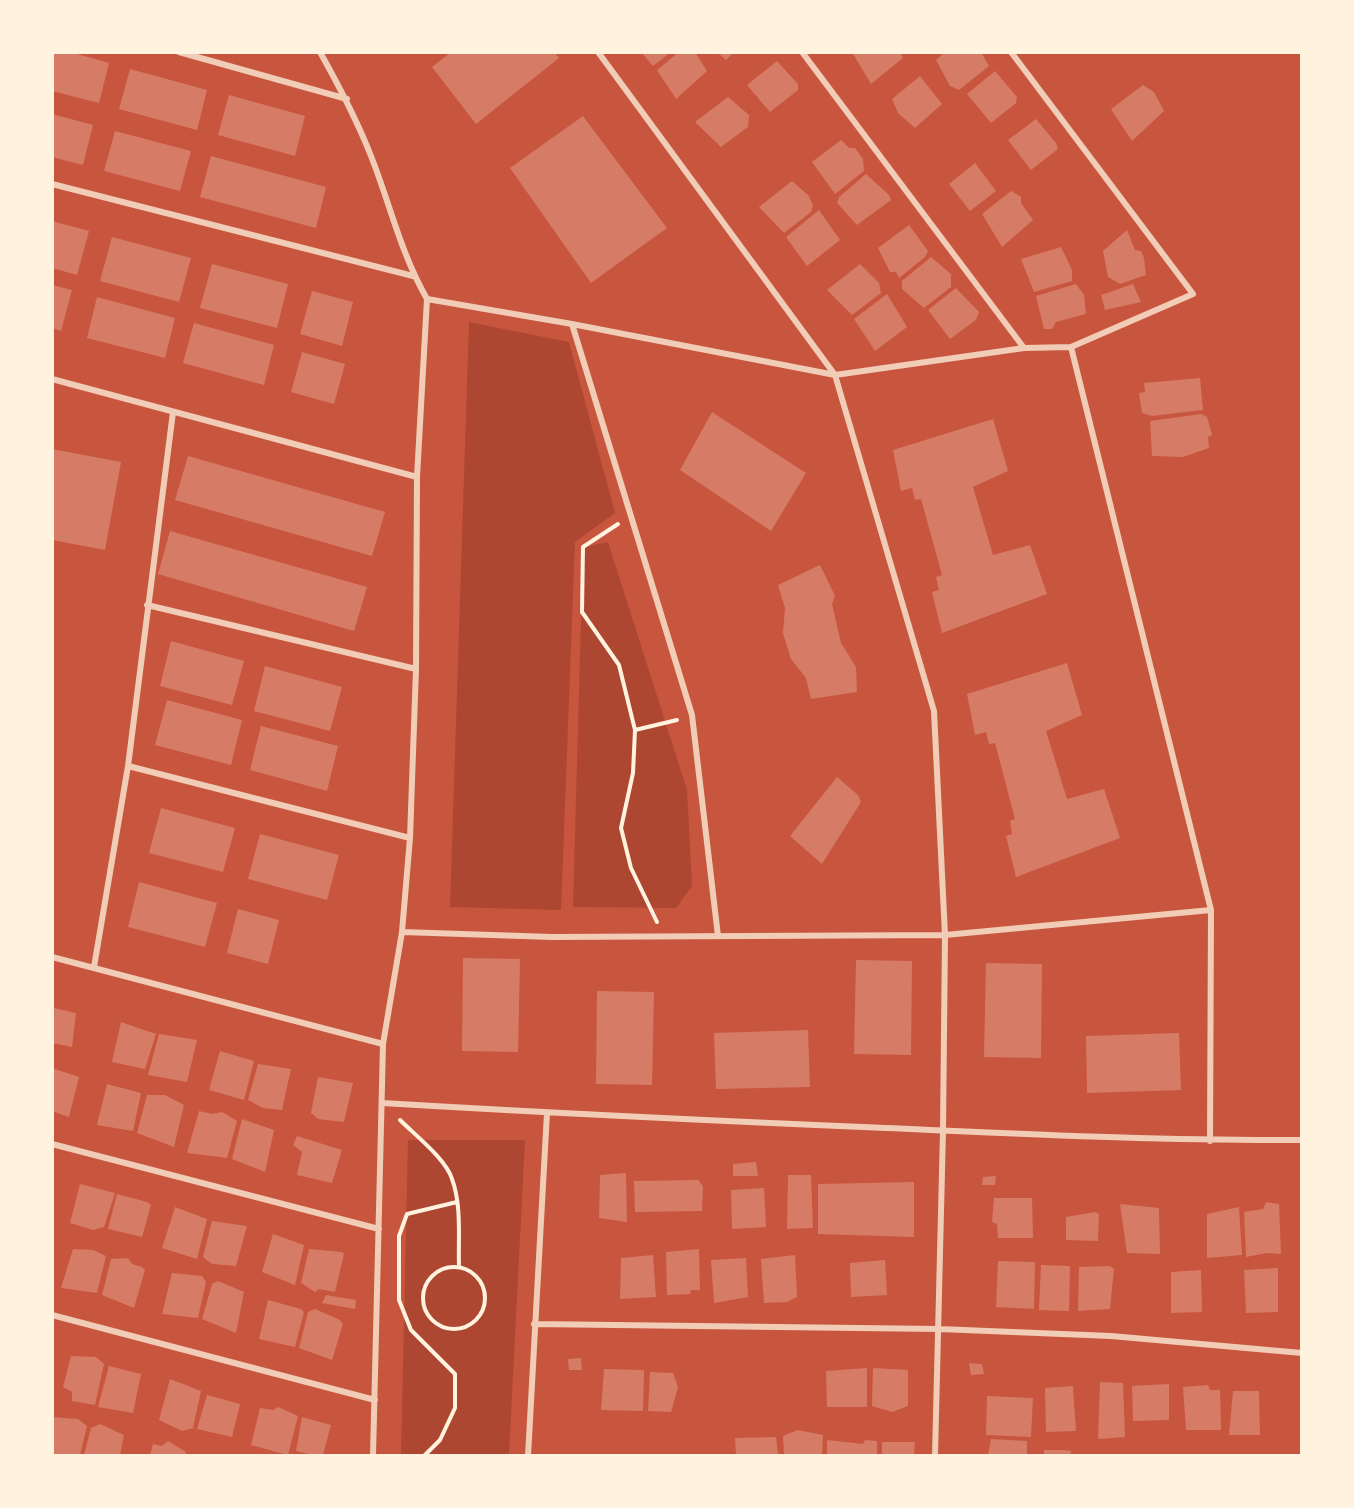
<!DOCTYPE html>
<html>
<head>
<meta charset="utf-8">
<style>
  body { margin:0 }
  #map { position:relative; width:1354px; height:1508px; overflow:hidden; background:#c8553d; font-family:Ubuntu,sans-serif }
  canvas { display:block }
  .frame { position:absolute; inset:0; border:54px solid #fff3e0; pointer-events:none }
</style>
</head>
<body>
<div id="map">
<canvas width="1354" height="1508"></canvas>
<div class="frame"></div>
</div>
<script>
const context = document.querySelector('canvas').getContext('2d');
context.lineJoin = 'round';
function paint(path, color) {
  context.fillStyle = color;
  context.fill(path, 'evenodd');
}
function trace(path, color, width, dash) {
  context.strokeStyle = color;
  context.lineWidth = width;
  context.lineCap = dash ? 'butt' : 'round';
  context.setLineDash(dash || []);
  context.stroke(path);
}
const green = new Path2D(`
  M469,322L569,342L615,513L575,542L561,910L450,907Z
  M608,542L687,790L692,886L676,908L573,907L583,547Z
  M408,1140H525L509,1455L401,1456Z`);
const building = new Path2D(`
  M52,52H70L109,63L99,103L52,91Z
  M451,52H554L559,58L476,124L432,67Z
  M641,52H671L653,66Z
  M679,52H695L707,71L676,99L657,70Z
  M717,52H734L726,60Z
  M852,52H900L903,58L871,84Z
  M945,52H981L989,66L959,90L950,86L936,60Z
  M777,61L798,84V90L770,112L747,85Z
  M130,69L207,90L197,130L119,109Z
  M995,71L1017,97L1016,103L991,123L967,94Z
  M920,76L942,104L915,128L898,113L892,99Z
  M1143,85L1154,92L1164,111L1132,141L1111,109Z
  M229,95L305,116L295,156L218,135Z
  M728,97L749,115L748,127L721,147L695,122Z
  M52,114L93,125L83,165L52,157Z
  M583,116L667,228L591,283L510,168Z
  M1036,119L1056,143L1058,149L1031,170L1008,140Z
  M115,131L191,151L180,191L104,171Z
  M841,140L849,148H855L863,159L864,171L835,194L812,162Z
  M211,156L326,187L316,228L200,197Z
  M975,163L996,191L970,211L949,184Z
  M866,174L889,195L891,200L857,225L837,203L839,197Z
  M792,181L809,196L813,206L811,212L784,233L759,207Z
  M1011,191L1021,197V203L1033,220L1002,247L982,214Z
  M819,210L840,240L807,266L786,237Z
  M52,221L89,231L77,275L52,268Z
  M909,225L928,251L925,257L899,278L896,272H890L878,248Z
  M1127,230L1135,250L1141,251L1144,258L1146,275L1120,284L1108,277L1103,251Z
  M112,237L191,258L179,302L100,281Z
  M1061,247L1072,270V281L1034,292L1021,259Z
  M931,257L951,274V287L924,308L902,289V281Z
  M212,264L288,284L277,328L200,308Z
  M860,264L879,283L881,293L852,315L827,290Z
  M1076,284L1084,295L1086,314L1056,322L1052,329H1044L1036,296Z
  M1133,284L1141,302L1105,310L1101,295Z
  M52,285L72,290L61,331L52,328Z
  M956,288L979,312L976,320L950,339L928,310Z
  M312,291L353,302L342,346L300,334Z
  M887,294L907,327L875,351L854,319Z
  M97,297L175,318L165,358L87,338Z
  M194,323L274,345L264,385L183,363Z
  M302,352L345,364L334,404L291,392Z
  M1200,378L1203,410L1152,416L1142,413L1139,393L1145,392L1144,383Z
  M712,412L806,473L771,531L680,470Z
  M1201,414L1207,417L1212,435L1208,437L1209,448L1183,457L1152,456L1150,421Z
  M993,419L1008,471L973,487L993,555L1030,545L1047,594L942,633L932,592L939,590L936,577L942,575L921,499L915,500L912,488L901,491L893,450Z
  M52,449L121,462L105,550L52,540Z
  M188,456L385,512L372,556L175,500Z
  M170,531L367,587L354,631L158,574Z
  M820,565L835,596L832,604L841,643L856,667L857,692L811,699L806,678L791,659L783,633L785,608L778,585Z
  M171,641L244,661L232,705L160,686Z
  M1067,663L1082,715L1046,731L1067,799L1104,789L1120,838L1016,877L1006,836L1012,834L1010,821L1015,819L995,743L989,744L986,732L975,735L967,694Z
  M265,666L342,687L330,731L254,711Z
  M167,700L242,720L231,765L155,745Z
  M261,726L338,746L327,791L250,770Z
  M837,777L858,795L861,802L822,864L790,836Z
  M161,808L235,828L223,872L149,853Z
  M260,834L339,855L327,900L248,879Z
  M139,882L217,903L205,947L128,927Z
  M238,909L279,920L268,964L227,953Z
  M463,958L520,959L518,1052L462,1051Z
  M856,960L912,961L911,1055L854,1054Z
  M986,963L1042,964L1041,1058L984,1057Z
  M597,991L654,992L652,1085L596,1084Z
  M54,1008L76,1013L72,1047L52,1043Z
  M121,1022L156,1034L145,1069L112,1062Z
  M808,1030L810,1087L716,1089L714,1033Z
  M1179,1033L1181,1090L1087,1093L1086,1036Z
  M159,1034L197,1040L187,1082L148,1075Z
  M220,1051L254,1061L244,1100L209,1090Z
  M258,1064L291,1069L282,1110L263,1108L248,1100Z
  M52,1068L79,1077L69,1117L52,1111Z
  M318,1077L353,1083L344,1122L318,1119L311,1113Z
  M107,1084L141,1093L133,1131L97,1125Z
  M147,1095H165L184,1105L174,1147L137,1133Z
  M199,1111L212,1114L222,1112L237,1121L227,1158L187,1153Z
  M242,1119L274,1130L265,1172L232,1159Z
  M297,1136L342,1150L332,1183L297,1175L302,1152L293,1145Z
  M756,1162L758,1176H733V1164Z
  M626,1173L627,1222L599,1218L600,1175Z
  M788,1175H811L813,1228L787,1229Z
  M996,1176L995,1185H982L983,1177Z
  M698,1180L703,1186L702,1211L635,1212L634,1181Z
  M914,1182V1237L818,1234V1184Z
  M80,1184L115,1193L104,1227L93,1230L70,1223Z
  M764,1188L766,1227L732,1229L731,1190Z
  M117,1194L147,1202L151,1205L142,1237L108,1229Z
  M994,1198H1032L1033,1238H998L997,1224L992,1222Z
  M1266,1202L1279,1204L1281,1254L1267,1253L1246,1257L1244,1212L1263,1209Z
  M1120,1204L1159,1208L1160,1254L1127,1253Z
  M175,1207L207,1219L197,1259L162,1248Z
  M1239,1207L1242,1255L1207,1258V1214Z
  M1095,1212L1099,1214L1098,1241L1066,1240V1217Z
  M212,1221L247,1226L236,1266L212,1264L203,1257Z
  M273,1234L304,1245L295,1285L262,1272Z
  M73,1249L93,1250L106,1256L97,1293L61,1288Z
  M309,1249L342,1252L344,1254L335,1292L319,1289L315,1292L301,1283Z
  M699,1249L700,1290H691L690,1294L667,1295L666,1252Z
  M653,1255L656,1297L620,1299L621,1258Z
  M795,1255L797,1297L787,1302L764,1303L761,1259Z
  M128,1258L132,1264L142,1267L145,1270L134,1308L102,1295L111,1259Z
  M746,1258L748,1297L714,1303L711,1260Z
  M885,1260L887,1295L851,1297L850,1263Z
  M998,1261L1035,1262L1034,1309L996,1307Z
  M1041,1265L1070,1266L1069,1311L1039,1310Z
  M1110,1266L1114,1269L1110,1309L1078,1311L1079,1267Z
  M1278,1268V1312L1246,1313L1244,1270Z
  M1201,1270L1202,1312L1171,1313V1272Z
  M172,1273L202,1276L206,1282L198,1318L162,1314Z
  M218,1281L244,1292L236,1333L202,1319L212,1284Z
  M326,1295L356,1300L355,1309L322,1303Z
  M268,1300L301,1309L304,1312L295,1347L259,1339Z
  M315,1309L340,1320L343,1324L332,1360L299,1348L308,1312Z
  M71,1356L96,1357L104,1364L95,1405L72,1401V1392L63,1387Z
  M581,1358L582,1370H569L568,1359Z
  M969,1363L982,1364L984,1374L971,1375Z
  M109,1366L141,1374L133,1413L98,1407Z
  M867,1368V1407H827L826,1371Z
  M873,1368L908,1370V1406L892,1412L872,1406Z
  M604,1369L644,1370L643,1411L601,1410Z
  M650,1372L673,1373L678,1387L671,1412L648,1411Z
  M170,1379L201,1391L193,1428L182,1431L159,1420Z
  M1100,1382L1123,1383L1125,1437L1098,1439Z
  M1169,1384V1420L1133,1421L1132,1386Z
  M1208,1385L1210,1390H1220L1221,1430H1186L1183,1387Z
  M1073,1386L1076,1431L1046,1432L1045,1388Z
  M1233,1391H1259L1260,1435H1229Z
  M207,1395L240,1404L232,1437L197,1429Z
  M987,1396L1033,1398L1031,1437L986,1435Z
  M278,1407L298,1416L288,1455L251,1445L260,1408L273,1410Z
  M52,1417L78,1419L87,1426L80,1455H52Z
  M302,1417L331,1425L323,1455H313L296,1451Z
  M100,1424L124,1435L120,1455H84L91,1428Z
  M798,1430L823,1435L822,1455H784L783,1436Z
  M776,1437L778,1455H736L735,1438Z
  M991,1439L1027,1441V1455H988Z
  M827,1440L863,1444L865,1440L877,1441V1455H827Z
  M168,1441L186,1452L185,1455H150L153,1444L162,1446Z
  M882,1442H915L914,1455H882Z
  M1044,1450H1064L1071,1451L1070,1455H1044Z`);
const path = new Path2D(`
  M618,524L583,547L582,612L619,665L635,730L633,773L621,828L631,868L657,922
  M635,730L677,720
  M400,1120C415,1135 446,1159 452,1179C462,1206 458,1239 459,1267
  M423 1298a31 31 0 1 1 62 0a31 31 0 1 1-62 0Z
  M424,1456L440,1440L455,1408V1374L411,1330L399,1300V1236L407,1214L457,1202`);
const minor = new Path2D(`
  M179,52L347,99
  M320,52C339,86 357,120 371,156C390,204 401,254 427,299L417,477L416,669L410,838L402,932L383,1044L373,1456
  M598,52L835,375L934,711L945,935L943,1131L935,1456
  M802,52L1024,348
  M52,184L413,276
  M427,299L572,324L835,375L1024,348L1071,347L1193,294L1011,52
  M572,324L692,715L718,936
  M1071,347L1211,910L1210,1141
  M52,379L417,477
  M147,605L416,669
  M128,766L410,838
  M402,932L552,937L945,935L1211,910
  M52,957L383,1044
  M94,967L128,766L173,412
  M382,1103C550,1113 718,1121 886,1128C1024,1134 1163,1141 1302,1140
  M52,1144L379,1229
  M52,1315L375,1400
  M534,1324L939,1329L1111,1336L1302,1353
  M528,1456L547,1113`);
paint(green, '#ae4732');
paint(building, '#d67c66');
trace(path, '#fff3e0', 4);
trace(minor, '#f1ccb7', 6);
</script>
</body>
</html>
